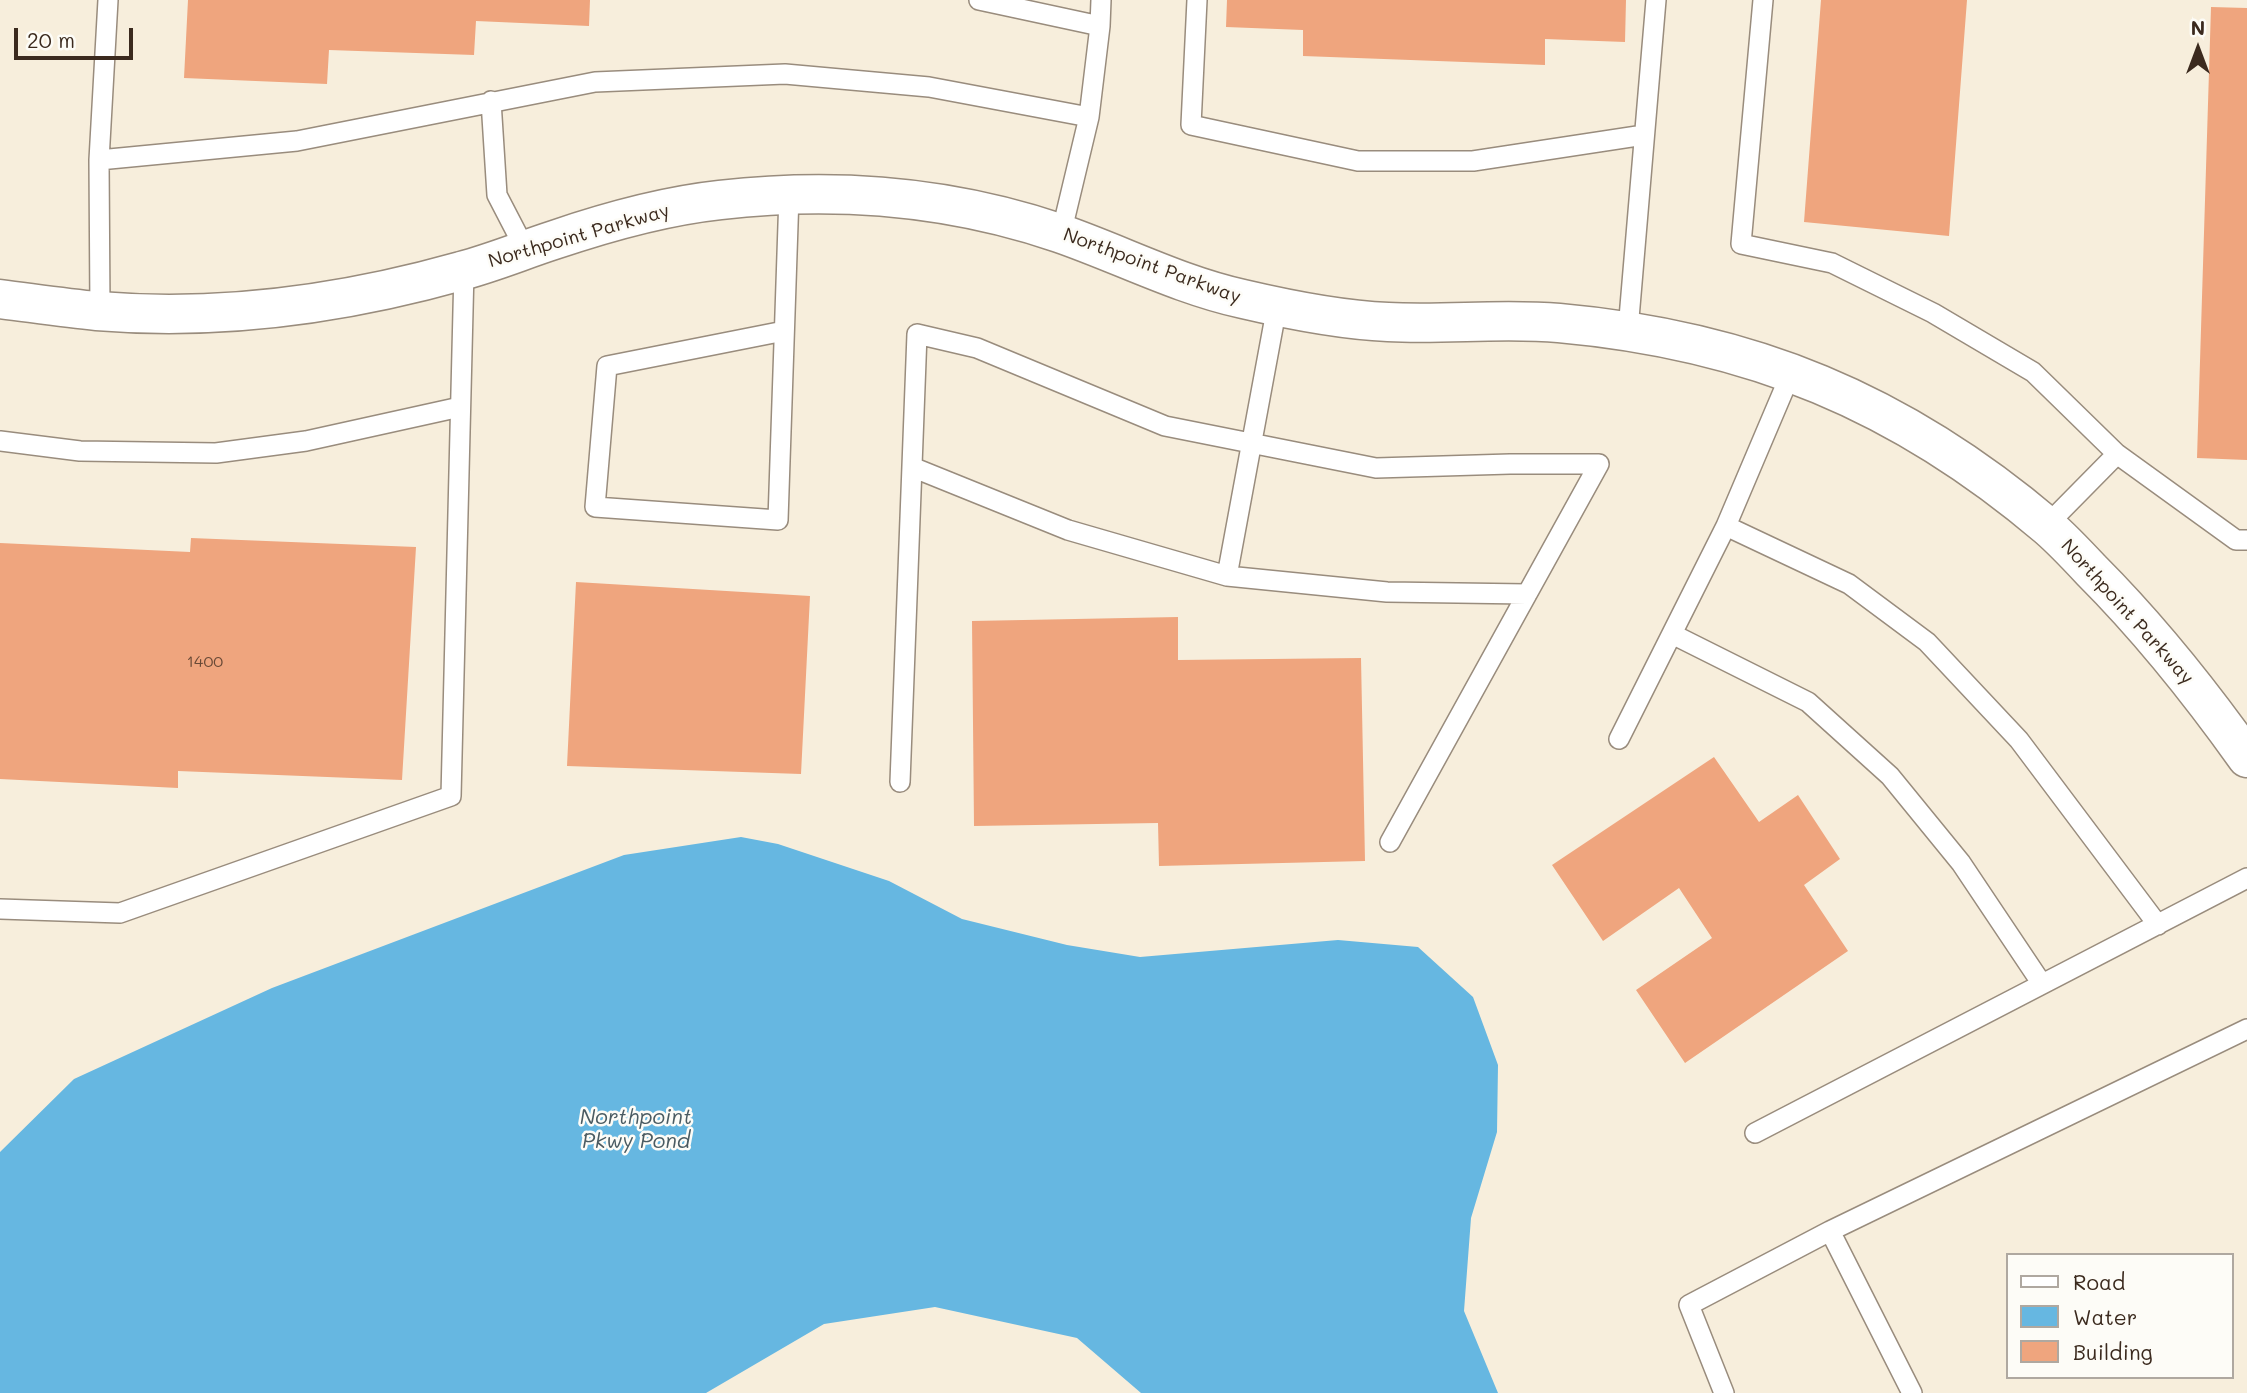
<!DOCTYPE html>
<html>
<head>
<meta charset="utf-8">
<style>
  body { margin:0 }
  #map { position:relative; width:2247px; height:1393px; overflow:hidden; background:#f7eedc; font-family:Mali,sans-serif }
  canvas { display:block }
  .legend { position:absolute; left:2006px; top:1253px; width:228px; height:126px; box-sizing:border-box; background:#fdfcf7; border:2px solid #afa8a0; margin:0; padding:9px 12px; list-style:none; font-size:21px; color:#3b2a1e }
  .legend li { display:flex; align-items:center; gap:14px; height:35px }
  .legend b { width:35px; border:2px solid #afa8a0 }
  .north { position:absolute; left:2163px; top:14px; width:70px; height:70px; -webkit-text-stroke:5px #fdfcf7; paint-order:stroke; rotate:0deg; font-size:19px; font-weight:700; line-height:28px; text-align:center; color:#3b2a1e }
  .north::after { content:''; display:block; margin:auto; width:24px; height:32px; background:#3b2a1e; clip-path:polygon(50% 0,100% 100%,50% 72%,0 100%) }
  .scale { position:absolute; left:14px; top:28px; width:119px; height:32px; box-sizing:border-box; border:4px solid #3b2a1e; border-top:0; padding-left:9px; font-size:21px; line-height:24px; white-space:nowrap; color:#3b2a1e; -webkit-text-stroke:5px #fdfcf7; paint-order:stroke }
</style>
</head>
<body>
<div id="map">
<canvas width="2247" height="1393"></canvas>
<ul class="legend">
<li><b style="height:9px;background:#fff"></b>Road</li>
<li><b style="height:19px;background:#66b7e1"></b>Water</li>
<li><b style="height:19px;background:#efa57e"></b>Building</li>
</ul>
<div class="north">N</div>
<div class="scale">20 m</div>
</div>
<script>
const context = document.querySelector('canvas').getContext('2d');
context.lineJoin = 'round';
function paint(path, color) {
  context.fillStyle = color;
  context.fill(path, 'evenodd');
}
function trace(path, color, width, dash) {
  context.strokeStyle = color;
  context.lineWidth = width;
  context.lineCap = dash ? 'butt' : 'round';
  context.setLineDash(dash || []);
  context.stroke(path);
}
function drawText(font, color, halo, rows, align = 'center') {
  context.font = font + ' Mali,sans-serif';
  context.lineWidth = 5;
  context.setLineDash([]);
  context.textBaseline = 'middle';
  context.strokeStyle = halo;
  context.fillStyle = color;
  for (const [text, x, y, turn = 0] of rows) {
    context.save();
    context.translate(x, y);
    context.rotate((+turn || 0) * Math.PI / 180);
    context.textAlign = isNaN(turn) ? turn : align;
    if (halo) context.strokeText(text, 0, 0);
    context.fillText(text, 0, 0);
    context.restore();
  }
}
const water = new Path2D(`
  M741,837L778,844L889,881L962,919L1067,945L1140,957L1338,940L1418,947L1473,997L1498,1065L1497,1132L1471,1218L1464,1311L1498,1393H1141L1077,1338L935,1307L824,1324L706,1393H0V1152L74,1079L272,988L624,855Z`);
const building = new Path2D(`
  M188,0H590L589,26L476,21L474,55L329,50L327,84L184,78Z
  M1227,0H1626L1625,42L1545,39V65L1303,56V30L1226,27Z
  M1821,0H1967L1949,236L1804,222Z
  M2211,7L2247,8V460L2197,458Z
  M191,538L416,547L402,780L178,771V788L0,779V543L190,552Z
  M576,582L810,596L801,774L567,766Z
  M1178,617V660L1361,658L1365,861L1159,866L1158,823L974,826L972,621Z
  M1714,757L1759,822L1798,795L1840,859L1804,885L1848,951L1685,1063L1636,990L1712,938L1679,888L1603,941L1552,865Z`);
const lane = new Path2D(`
  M108,0L99,160L297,141L595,82L785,74L929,87L1089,117L1100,26
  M979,0L1100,26L1101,0
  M1197,0L1191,125L1358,161H1473L1644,135
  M1763,0L1741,244L1832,263L1933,313L2033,372L2117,454L2236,540H2247
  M491,101L497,195L525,249
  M99,160L100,311
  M1061,234L1089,117
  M1628,330L1656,0
  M784,331L607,366L595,507L778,520L789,195
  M0,441L80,451L216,453L306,441L460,407
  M912,467L1068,530L1227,576L1387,592L1527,594
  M1726,526L1791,373
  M2046,526L2117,454
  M1227,576L1277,306
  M1672,634L1808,702L1890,776L1961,863L2042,984
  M1619,739L1726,526L1849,584L1927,642L2019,740L2158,925
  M900,782L917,334L977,348L1165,426L1376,468L1510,464H1599L1390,842
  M0,909L120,913L451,796L464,270
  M1755,1133L2247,878
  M1830,1231L1912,1393
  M1724,1393L1689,1305L1830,1231L2247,1029`);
const street = new Path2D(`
  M0,299C32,303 65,308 97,311C219,321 344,304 461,271C492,263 523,250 554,240C607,222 664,206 720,200C834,187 950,196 1059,233C1120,254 1179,285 1243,299C1290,310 1339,320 1388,322C1445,325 1502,318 1559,323C1750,340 1901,402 2048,527C2063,540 2077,555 2091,570C2149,628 2200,692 2247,758`);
const numberNames = [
  ["1400",205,662]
];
const streetNames = [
  ["Northpoint Parkway",579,236,-16],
  ["Northpoint Parkway",1152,266,20],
  ["Northpoint Parkway",2127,612,48]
];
const waterNames = [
  ["Northpoint",636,1118],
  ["Pkwy Pond",636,1142]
];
paint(water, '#66b7e1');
paint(building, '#efa57e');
trace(lane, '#998c7d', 22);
trace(street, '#998c7d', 41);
trace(lane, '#fff', 19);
trace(street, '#fff', 38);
drawText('16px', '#684936', null, numberNames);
drawText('19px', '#3b2a1e', '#fdfcf7', streetNames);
drawText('italic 21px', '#4a5b62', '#fdfcf7', waterNames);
</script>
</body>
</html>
